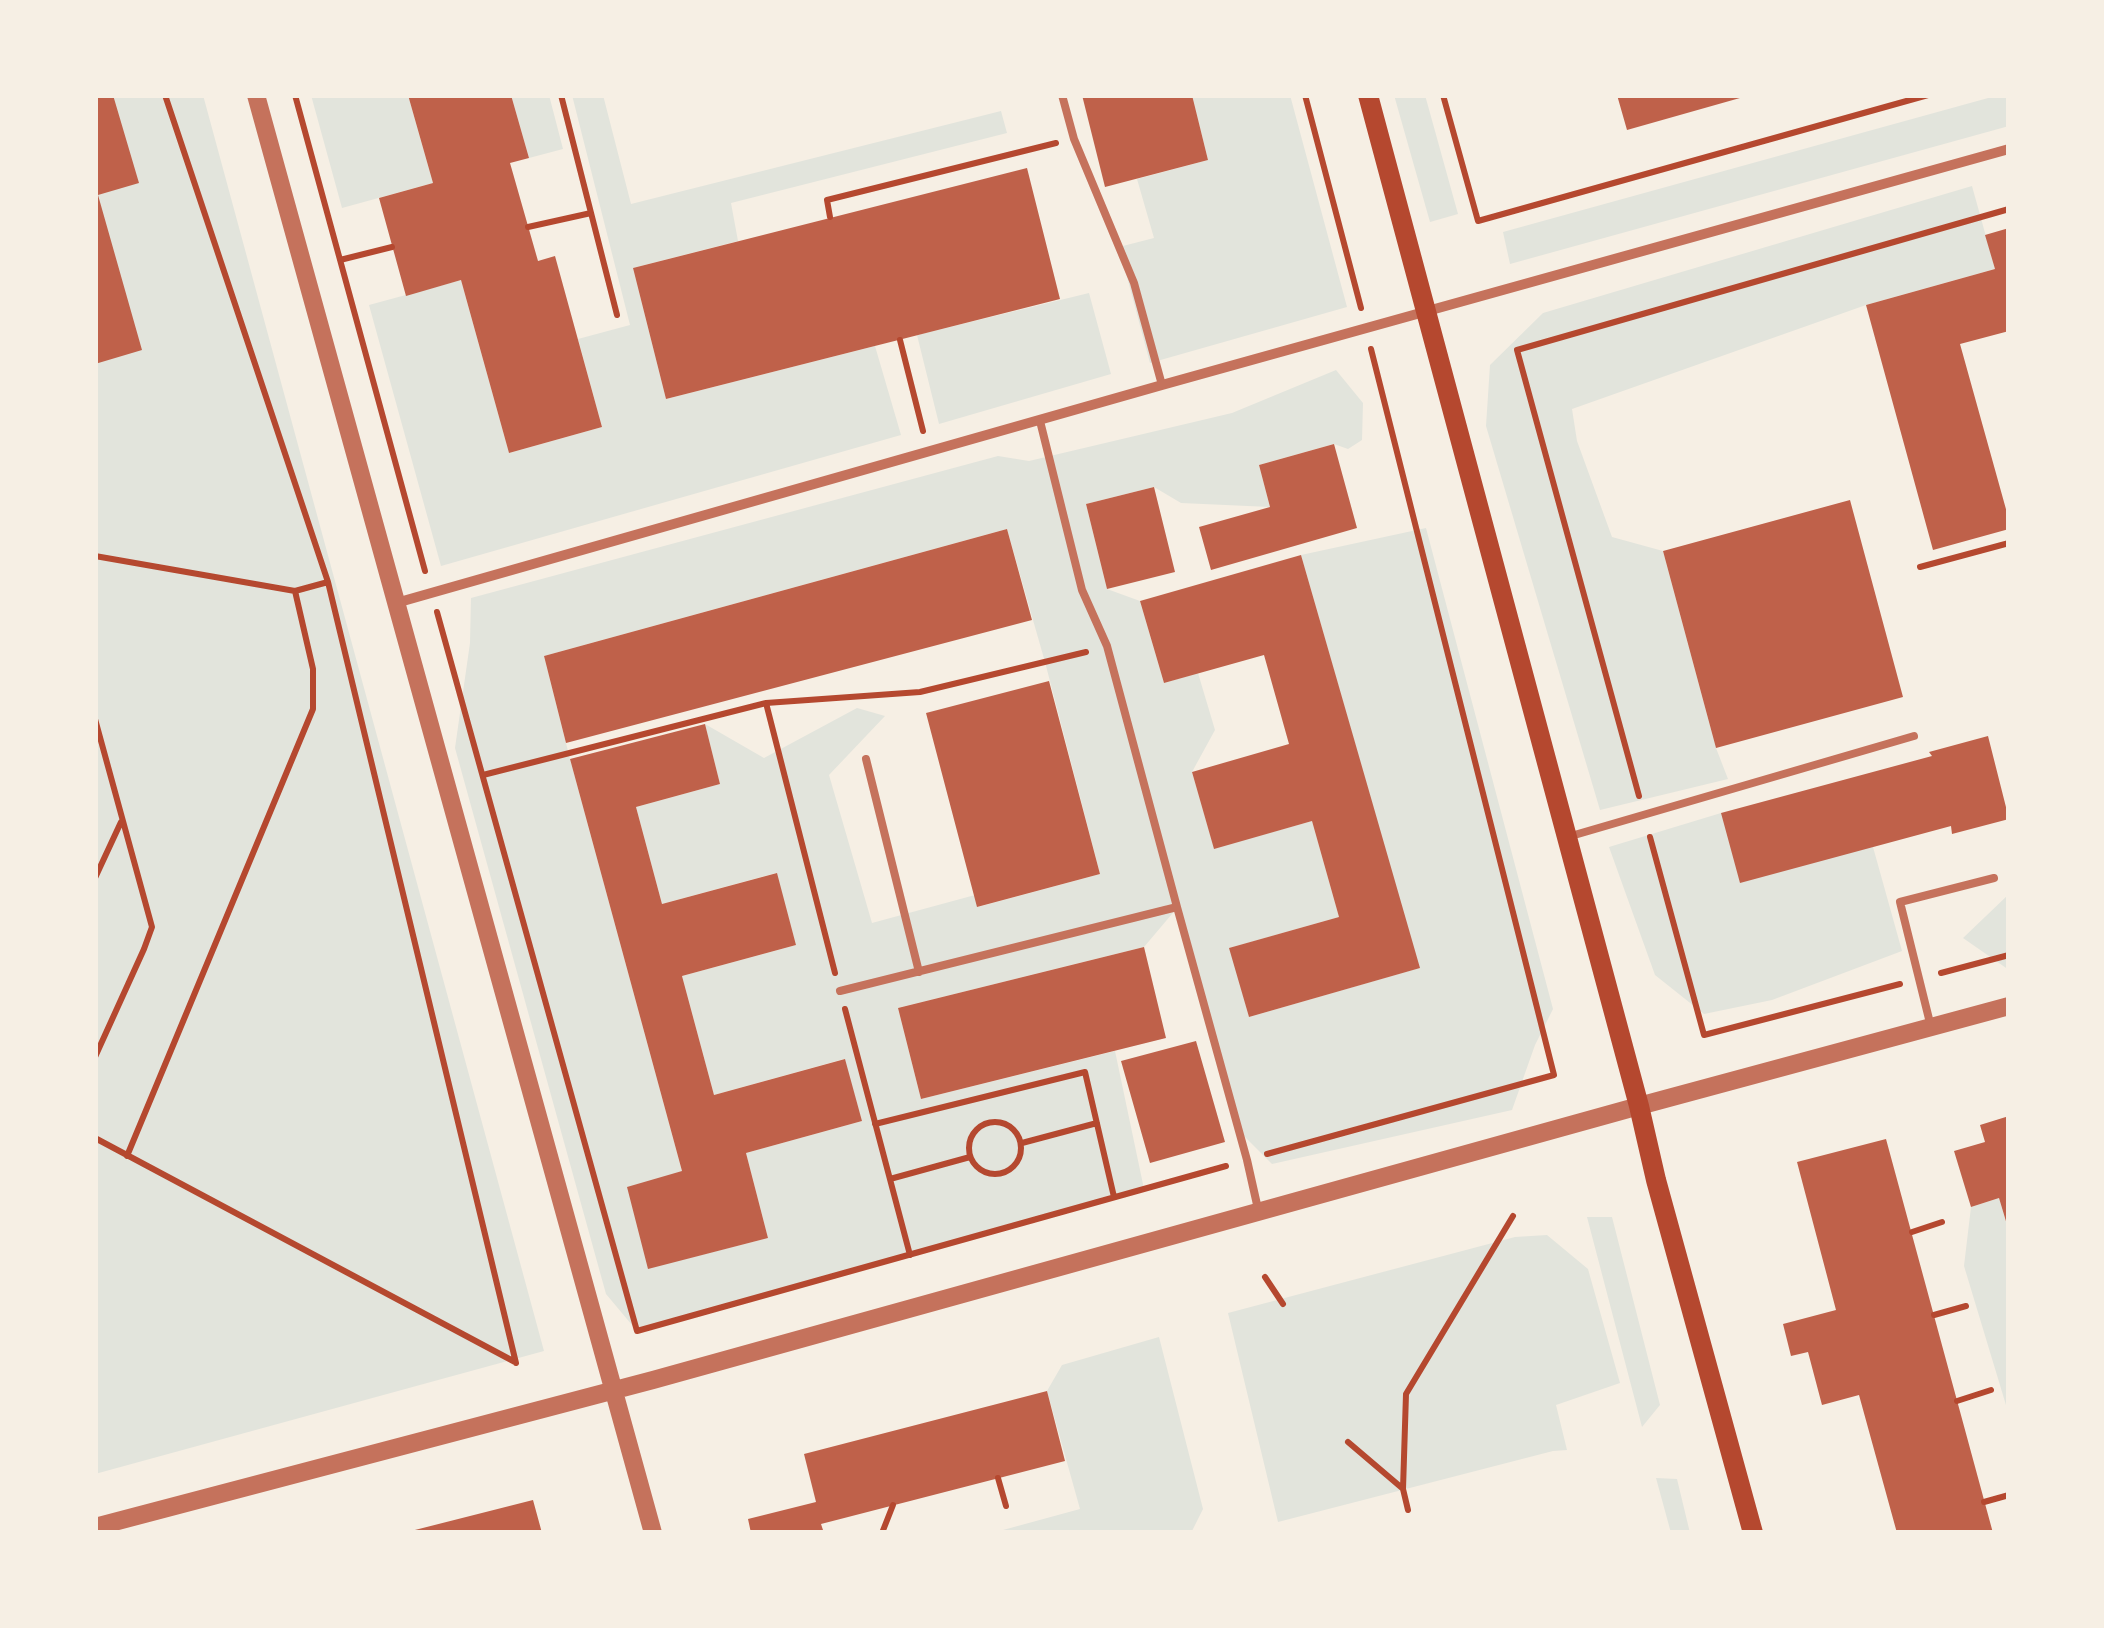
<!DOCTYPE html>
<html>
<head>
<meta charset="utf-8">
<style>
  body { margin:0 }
  #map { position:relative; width:2104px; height:1628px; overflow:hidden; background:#f6efe4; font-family:"PT Sans",sans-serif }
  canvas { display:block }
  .frame { position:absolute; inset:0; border:98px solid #f6efe4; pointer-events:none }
</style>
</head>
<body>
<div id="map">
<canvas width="2104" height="1628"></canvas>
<div class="frame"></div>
</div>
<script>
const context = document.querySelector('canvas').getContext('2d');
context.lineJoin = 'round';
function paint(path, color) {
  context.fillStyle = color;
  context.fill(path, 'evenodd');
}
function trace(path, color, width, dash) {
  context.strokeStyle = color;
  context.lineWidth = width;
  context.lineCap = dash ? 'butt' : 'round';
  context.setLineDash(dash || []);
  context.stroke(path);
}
const green = new Path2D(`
  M95,95H203L544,1351L95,1474Z
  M311,95H408L433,183L342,208Z
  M511,95H549L563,149L529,158Z
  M572,95H603L631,204L1001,111L1007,133L731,203L738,241L633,268L666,399L875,346L901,435L441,566L369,305L461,280L509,453L602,427L578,339L630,325Z
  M1192,95H1290L1347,307L1150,363L1119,247L1154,238L1137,179L1208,160Z
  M1394,95H1425L1458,214L1430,222Z
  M1999,95H2009V126L1510,264L1503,232Z
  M1972,186L1995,269L1866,305L1572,409L1577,441L1612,537L1663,551L1716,748L1728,779L1600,810L1486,426L1490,365L1543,313Z
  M1089,293L1111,374L939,424L917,335Z
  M1336,370L1363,403L1362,440L1348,449L1334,444L1259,465L1270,507L1181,503L1154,487L1086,504L1107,589L1140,601L1164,683L1198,673L1215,730L1192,772L1214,848L1312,821L1339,917L1230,948L1249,1017L1419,968L1301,555L1426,528L1553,1009L1535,1045L1512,1110L1272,1164L1239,1131L1177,908L1144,947L898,1008L921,1099L1115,1051L1144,1189L637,1331L606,1294L455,748L470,643L471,598L998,456L1029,461L1232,413ZM1007,529L1045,662L1100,874L978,907L975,895L872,923L829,775L885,716L857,708L764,758L705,724L720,784L636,807L662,904L776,873L796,945L682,976L714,1095L844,1059L862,1121L746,1153L768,1238L649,1268L682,1171L570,759L544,656Z
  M1721,813L1873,847L1902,951L1772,1000L1704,1014L1655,975L1609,847Z
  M2009,894V970L1963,938Z
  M1999,1198L2009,1232V1415L1964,1266L1971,1207Z
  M1587,1217H1612L1660,1405L1642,1427Z
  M1547,1235L1588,1269L1620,1383L1556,1405L1567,1450L1553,1451L1278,1522L1228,1313L1515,1237Z
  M1159,1337L1203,1509L1191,1533H992L1080,1509L1047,1391L1062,1365Z
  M1656,1478L1677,1479L1690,1533H1671Z`);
const building = new Path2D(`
  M95,95H113L139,183L98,195L142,350L95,364Z
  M408,95H511L529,158L510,163L538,261L555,256L602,427L509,453L461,280L406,296L379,198L433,183Z
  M1082,95H1192L1208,160L1105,187Z
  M1617,95H1747V96L1627,130Z
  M1027,168L1060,299L666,399L633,268Z
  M2009,228V331L1960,344L2009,520V529L1933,550L1866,305L1995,269L1985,235Z
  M1334,444L1357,528L1211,570L1199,527L1270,507L1259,465Z
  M1154,487L1175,572L1107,589L1086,504Z
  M1850,500L1903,697L1716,748L1663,551Z
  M1007,529L1032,620L566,743L544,656Z
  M1301,555L1420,968L1249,1017L1229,948L1339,917L1312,821L1214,849L1192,772L1289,744L1264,655L1164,683L1140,601Z
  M1049,681L1100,874L977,907L926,713Z
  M705,724L720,784L636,807L662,904L777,873L796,945L682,976L714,1095L845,1059L862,1121L746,1153L768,1238L648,1269L627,1187L682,1171L570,759Z
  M1988,736L2009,819L1952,834L1951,826L1740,883L1721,813L1932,756L1929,752Z
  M1144,947L1166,1038L921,1099L898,1008Z
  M1196,1041L1225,1142L1150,1163L1121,1061Z
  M2009,1116V1228H2008L1999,1198L1971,1207L1954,1151L1985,1142L1980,1125Z
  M1886,1139L1993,1533H1897L1859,1395L1822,1405L1808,1352L1791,1356L1783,1324L1836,1310L1797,1162Z
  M1047,1391L1065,1461L821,1524L824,1533H751L748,1519L816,1502L804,1454Z
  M533,1500L542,1533H407V1532Z`);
const path = new Path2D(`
  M165,95L328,582L516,1363
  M295,95L425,571
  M561,95L617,315
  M1305,95L1361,308
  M1443,95L1478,221L1928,95
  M830,217L827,200L1056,143
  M528,227L591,213
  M340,260L392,247
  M900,340L923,431
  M95,556L295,591L328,582
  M1920,567L2009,543
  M437,612L637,1331L1226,1166
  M766,703L835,973
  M95,719L152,927L144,949L95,1057
  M483,775L766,703L920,692L1086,652
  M1639,796L1517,350L2009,209
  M1650,837L1704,1035L1900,984
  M95,878L121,822
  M1941,973L2009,955
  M845,1009L910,1255
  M969 1148a26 26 0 1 1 52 0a26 26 0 1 1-52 0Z
  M875,1124L1085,1072L1114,1197
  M95,1138L515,1362
  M1022,1143L1097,1123
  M1267,1154L1554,1075L1371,349
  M127,1156L313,709V669L295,591
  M890,1179L970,1157
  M1912,1232L1942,1222
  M1265,1277L1283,1304
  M1934,1315L1966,1306
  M1957,1401L1991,1390
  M1348,1442L1402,1488
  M998,1478L1006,1506
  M1984,1502L2009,1495
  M1408,1510L1403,1489L1406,1394L1513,1216
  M882,1533L893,1505`);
const service = new Path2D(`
  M1062,95L1074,139L1134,283L1162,385
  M1040,421L1082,590L1107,646L1177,907
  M866,759L919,972
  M1571,836L1914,736
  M840,991L1177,907L1247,1160L1258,1209
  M1931,1027L1900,902L1994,878`);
const minor = new Path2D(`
  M396,603L1162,385L2009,149`);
const tertiary = new Path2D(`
  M256,95L653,1533
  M95,1527L653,1380L1639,1106L2009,1006`);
const secondary = new Path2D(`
  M1368,95L1639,1106L1656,1180L1753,1533`);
paint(green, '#e2e4dc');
paint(building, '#bf614a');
trace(path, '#b5482f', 6);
trace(service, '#c5725c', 8);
trace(minor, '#c5725c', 10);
trace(tertiary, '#c5725c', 18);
trace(secondary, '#b5482f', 20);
</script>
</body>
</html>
